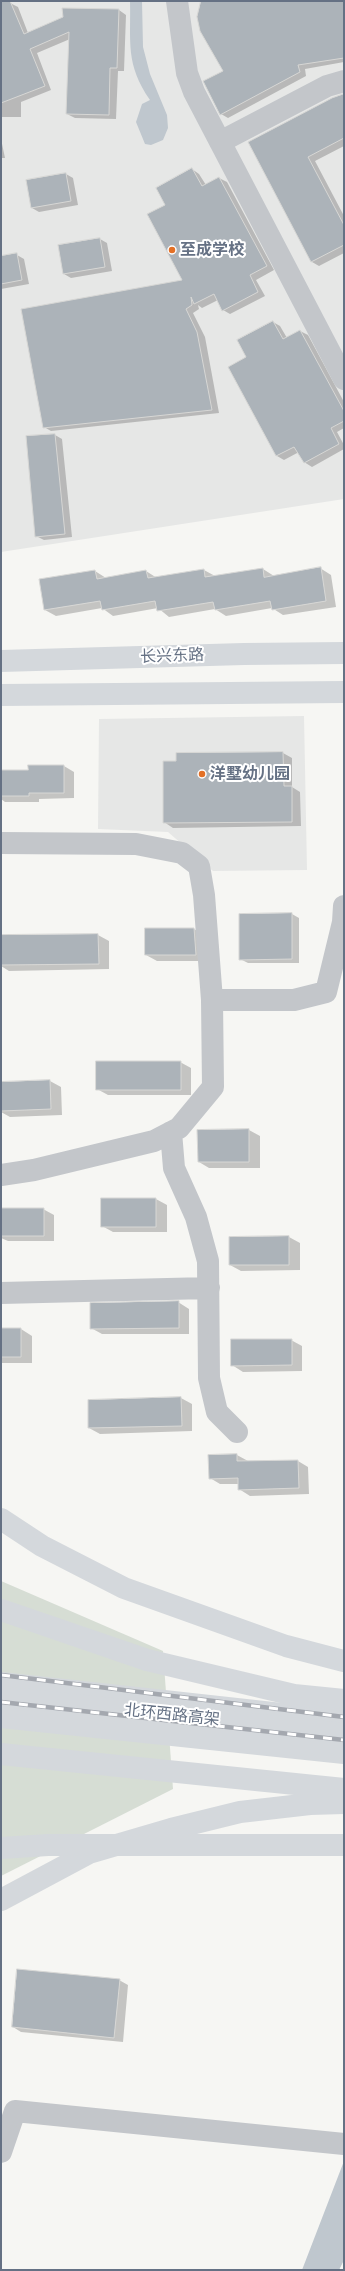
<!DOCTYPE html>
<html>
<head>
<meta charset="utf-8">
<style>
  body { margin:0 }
  #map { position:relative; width:345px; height:2271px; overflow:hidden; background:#f6f6f3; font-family:"Alegreya Sans",sans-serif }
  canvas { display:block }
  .frame { position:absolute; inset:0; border:2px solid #657184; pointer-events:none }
</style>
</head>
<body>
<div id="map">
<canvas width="345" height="2271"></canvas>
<div class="frame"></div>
</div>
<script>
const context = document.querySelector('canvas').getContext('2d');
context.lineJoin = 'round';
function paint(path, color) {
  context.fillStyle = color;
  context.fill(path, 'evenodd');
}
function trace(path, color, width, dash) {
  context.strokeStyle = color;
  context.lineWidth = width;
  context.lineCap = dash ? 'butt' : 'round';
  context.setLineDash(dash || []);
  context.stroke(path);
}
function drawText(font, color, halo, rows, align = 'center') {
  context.font = font + ' "Alegreya Sans","Noto Sans SC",sans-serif';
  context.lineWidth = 4;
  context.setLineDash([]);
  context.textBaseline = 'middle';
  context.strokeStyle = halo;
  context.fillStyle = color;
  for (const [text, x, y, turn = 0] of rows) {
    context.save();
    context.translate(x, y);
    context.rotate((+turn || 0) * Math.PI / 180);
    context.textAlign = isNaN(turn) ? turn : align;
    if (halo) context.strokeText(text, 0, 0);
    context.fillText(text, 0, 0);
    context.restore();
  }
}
const built = new Path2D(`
  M1,1H344V499L1,552Z
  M304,716L307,870L213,871L168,832L98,829L99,719Z`);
const green = new Path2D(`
  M1,1581L163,1651L173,1789L1,1876Z`);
const water = new Path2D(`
  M130,1H142L143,47L150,74L167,115L168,128L163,140L151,145L145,144L136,122L142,104L150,100C125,64 131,42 130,1Z
  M344,2161V2260L339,2270H302Z`);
const shadow = new Path2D(`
  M1,1L10,3L18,7L28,33L119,10L126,15L124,71H118L116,119L75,118L67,114L70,39L37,53L51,90L21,102V117H1Z
  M203,1H344V62L305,69L306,76L228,118L221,114L224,71Z
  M344,95V146L315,161L344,216V253L319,266L312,262L249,142Z
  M1,139L5,158H1Z
  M192,169L199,174L206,185L219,178L227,182L274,270L256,280L265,296L230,314L223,310L218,300L202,308L198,305L199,309L193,313L205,337L219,413L51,431L44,427L184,281L166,205Z
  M66,174L73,178L78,205L39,212L32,208Z
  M100,239L107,243L112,271L71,278L64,274Z
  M17,255L24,259L29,284L1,289V257Z
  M273,322L280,326L287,338L300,331L308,335L344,402V428L337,432L344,445V449L312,467L304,462L299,452L284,460L277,456L247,358Z
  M55,435L62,439L72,537L44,540L36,536L27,437Z
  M320,568L331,575L336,607L283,615L272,608L226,616L215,609L169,617L158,608L113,616L102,608L56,616L45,610L40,580L95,571L106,578L146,571L157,578L204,570L215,576L263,569L274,576Z
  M283,753L292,758V787L300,792L301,826L173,828L164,822L177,754Z
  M64,766L74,772V798L39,799V802H5L1,799V771H29Z
  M292,914L299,918V963H248L240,959Z
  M194,929L205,935L206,961H157L146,955Z
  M98,935L109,941V969L9,971L1,966V936Z
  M180,1062L191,1068V1095H108L97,1089Z
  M50,1081L61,1087L62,1115L10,1117L1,1112V1083Z
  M249,1130L260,1136V1168H209L199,1162Z
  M102,1199H156L167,1205V1232H113L102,1226Z
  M1,1209H43L54,1215V1241H8L1,1238Z
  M289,1237L300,1243V1270L241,1271L230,1265Z
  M178,1302L189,1309V1334H102L91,1328Z
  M1,1329H21L32,1336V1363H1Z
  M291,1340L302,1346V1371L243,1372L232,1365Z
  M181,1398L192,1404V1431L100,1434L89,1428Z
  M237,1455L248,1461H298L308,1467L309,1494L250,1496L239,1489V1484H220L210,1478Z
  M119,1980L128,1985L123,2042L21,2032L13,2027Z`);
const building = new Path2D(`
  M1,1H10L24,34L63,17L62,8L119,9L117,68H110L109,115L66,114L69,32L30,49L45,86L1,103Z
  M201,1H344V58L298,65L300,72L220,115L203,81L223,71L200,31L197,17Z
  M344,94V138L308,157L344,225V245L311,262L248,142L332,98Z
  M192,168L202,186L219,177L267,266L250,275L258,292L222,311L214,294L194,304L191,297L192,305L186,309L197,332L212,410L43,428L21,309L182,280L147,214L165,205L156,188Z
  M66,173L71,201L31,208L26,180Z
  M100,238L105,267L63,274L58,245Z
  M17,253L22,280L1,284V256Z
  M273,321L283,339L300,330L344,411V421L331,428L339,444L304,463L294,447L276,456L228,367L246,357L237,340Z
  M55,434L65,534L35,537L26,436Z
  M321,567L326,601L272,610L270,601L215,610L213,602L157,611L155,601L102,610L100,601L44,610L39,579L95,570L97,579L146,570L148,578L204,569L205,577L263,568L264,577Z
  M283,752L284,786H292V822L163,823V761H176V753Z
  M28,765H64V793H29V796H1V770H28Z
  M292,913V959L239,960V914Z
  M145,928H194L196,955H145Z
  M98,934L99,964L1,965V935Z
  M96,1061H181V1090H96Z
  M50,1080L51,1109L1,1111V1082Z
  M249,1129V1162H198L197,1130Z
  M101,1198H156V1227H101Z
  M1,1208H44V1236H1Z
  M289,1236V1265H229V1237Z
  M179,1301V1328L90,1329V1303Z
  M1,1328H21V1357H1Z
  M231,1339H292V1365L231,1366Z
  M181,1397L182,1426L88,1428V1400Z
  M237,1454V1461L298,1460L299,1488L238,1490V1478L209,1479L208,1455Z
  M17,1969L120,1979L114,2038L12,2027Z`);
const minor = new Path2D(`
  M177,1L187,73L194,92L344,379
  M220,142L327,86L344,81
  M1,843L136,844L182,853L199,866L204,895L212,1000L213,1087L179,1128L154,1141L34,1170L1,1175
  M212,1000H294L326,992L343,922L344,906
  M171,1132L174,1168L196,1217L208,1261L209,1378L217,1412L237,1432
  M1,1293L209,1288
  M1,2152L15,2111L344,2144`);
const major = new Path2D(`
  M1,661L244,654L344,653
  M1,695L344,692
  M1,1683L291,1715L344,1718
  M1,1754L344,1789
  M1,1900L89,1853L171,1829L240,1812L310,1804L344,1803`);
const highway = new Path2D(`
  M1,1519L42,1546L124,1588L286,1646L344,1661
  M1,1610L147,1660L294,1695L344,1700
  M1,1697L344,1734
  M1,1717L344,1753
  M1,1848L48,1845H344`);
const rail = new Path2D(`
  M1,1675L344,1717
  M1,1702L344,1740`);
const markers = [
  [172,250,4,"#e37026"],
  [202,774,4,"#e37026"]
];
const poiNames = [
  ["至成学校",180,250],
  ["洋墅幼儿园",210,774]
];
const streetNames = [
  ["长兴东路",172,656,-2],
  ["北环西路高架",172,1715,6]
];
paint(built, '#e6e7e6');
paint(green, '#d6ddd4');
paint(water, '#bfc7ce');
paint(shadow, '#0003');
paint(building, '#acb3b9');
trace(building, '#d7d7d5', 1);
trace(minor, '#c3c6ca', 22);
trace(major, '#d4d8dc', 22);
trace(highway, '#d4d8dc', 22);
trace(rail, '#a4a8af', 4.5);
trace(rail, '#fff', 3, [9]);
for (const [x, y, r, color] of markers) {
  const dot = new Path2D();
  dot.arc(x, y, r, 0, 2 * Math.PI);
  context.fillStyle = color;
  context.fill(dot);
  trace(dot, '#fff', 1.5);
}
drawText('bold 16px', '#657184', '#fff', poiNames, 'left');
drawText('16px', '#657184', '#fff', streetNames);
</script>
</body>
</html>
